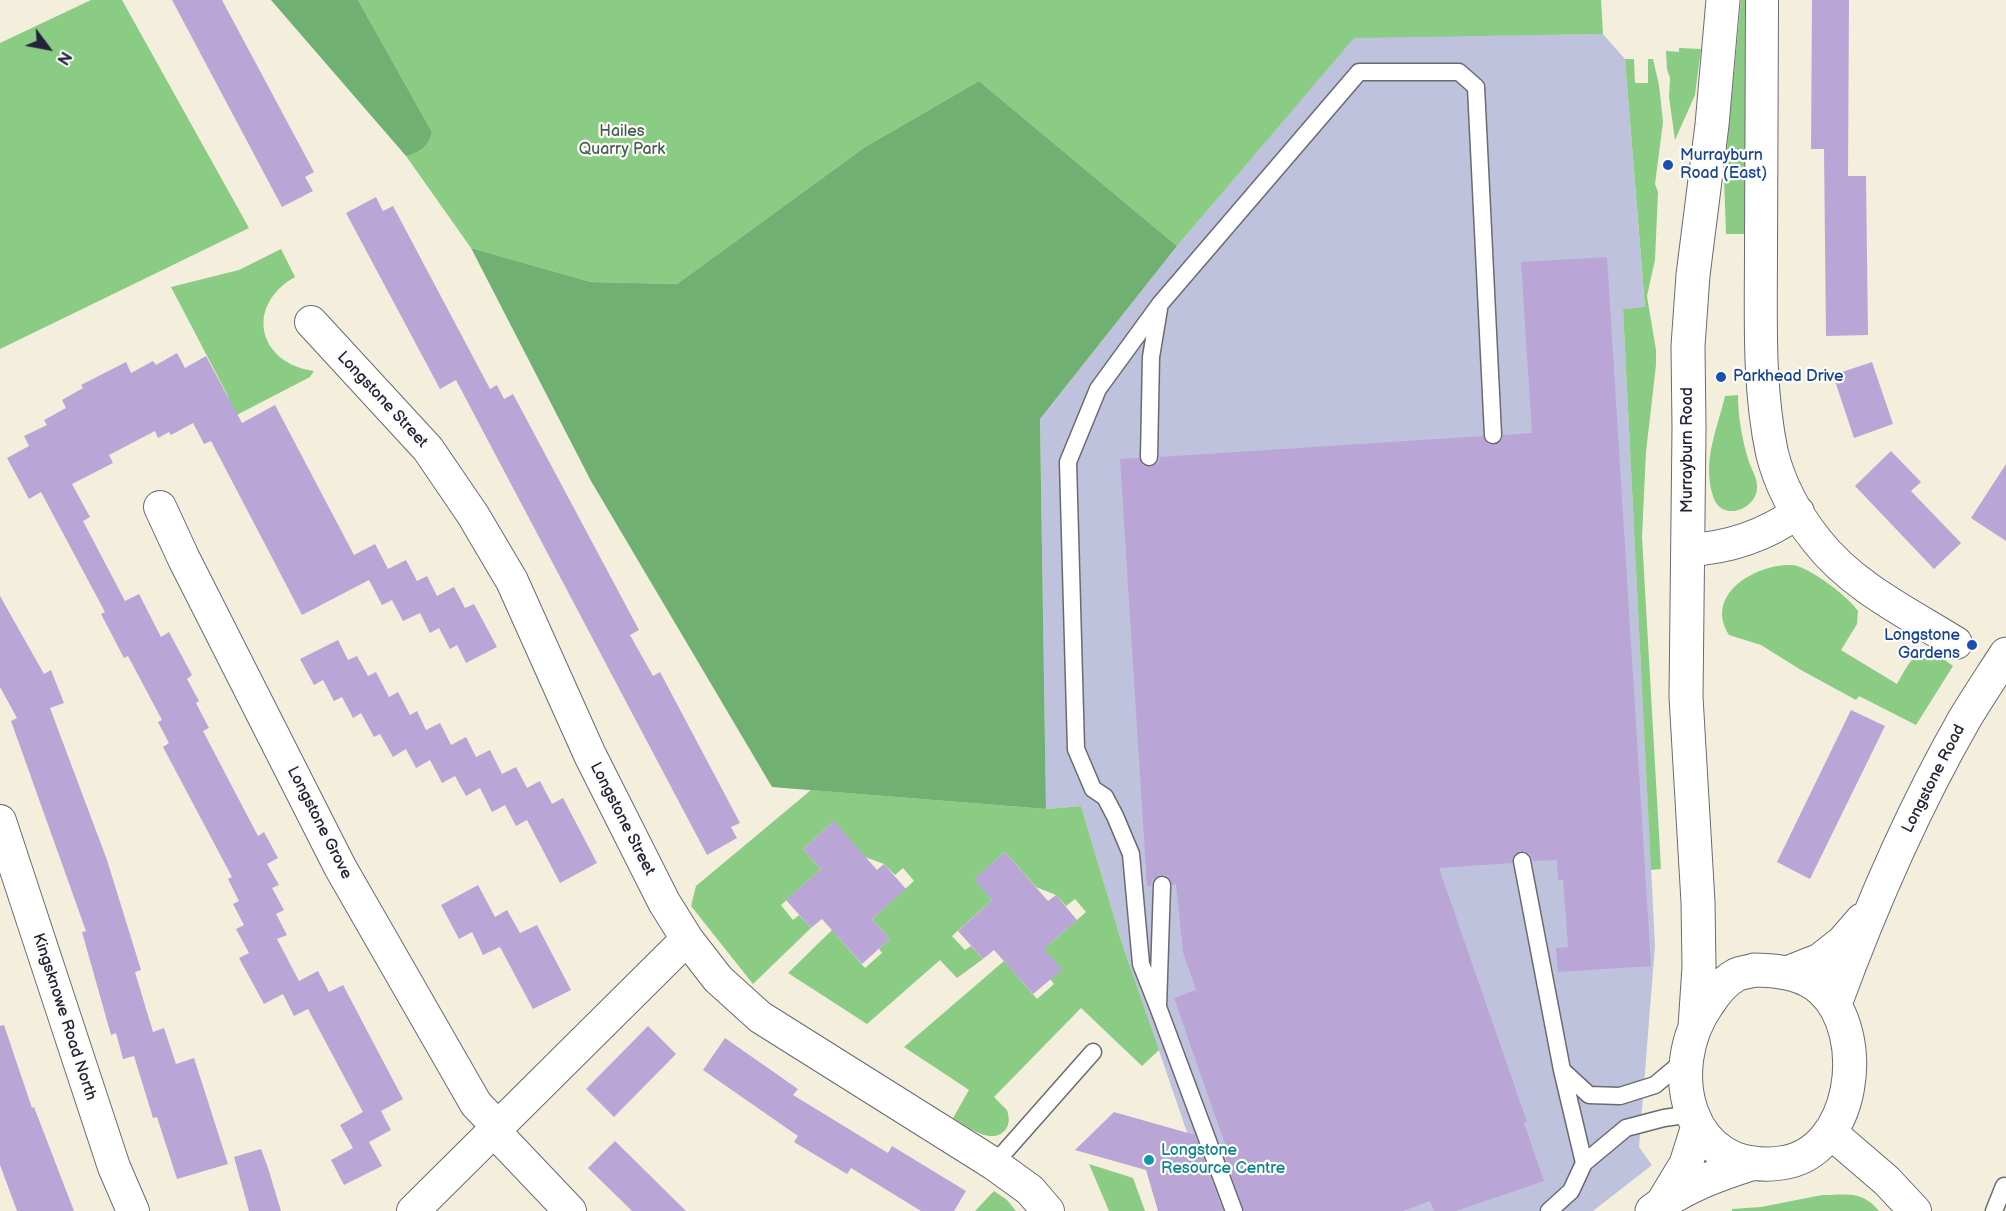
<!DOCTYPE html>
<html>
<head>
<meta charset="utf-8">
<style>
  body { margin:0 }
  #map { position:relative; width:2006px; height:1211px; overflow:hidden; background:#f3efdc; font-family:"Balsamiq Sans",sans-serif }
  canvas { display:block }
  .north { position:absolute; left:18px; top:18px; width:60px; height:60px; -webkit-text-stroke:4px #fdfcf7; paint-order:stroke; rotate:122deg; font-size:16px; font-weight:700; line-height:24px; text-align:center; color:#22223b }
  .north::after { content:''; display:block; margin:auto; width:21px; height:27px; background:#22223b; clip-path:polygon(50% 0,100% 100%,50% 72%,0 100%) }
</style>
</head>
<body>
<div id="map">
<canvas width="2006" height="1211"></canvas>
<div class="north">N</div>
</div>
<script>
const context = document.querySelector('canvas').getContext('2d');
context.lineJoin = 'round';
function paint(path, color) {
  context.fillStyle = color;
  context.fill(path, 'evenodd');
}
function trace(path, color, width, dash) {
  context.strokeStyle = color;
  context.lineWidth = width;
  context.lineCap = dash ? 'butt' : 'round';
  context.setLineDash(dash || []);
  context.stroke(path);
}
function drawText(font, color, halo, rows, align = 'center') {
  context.font = font + ' "Balsamiq Sans",sans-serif';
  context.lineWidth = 4.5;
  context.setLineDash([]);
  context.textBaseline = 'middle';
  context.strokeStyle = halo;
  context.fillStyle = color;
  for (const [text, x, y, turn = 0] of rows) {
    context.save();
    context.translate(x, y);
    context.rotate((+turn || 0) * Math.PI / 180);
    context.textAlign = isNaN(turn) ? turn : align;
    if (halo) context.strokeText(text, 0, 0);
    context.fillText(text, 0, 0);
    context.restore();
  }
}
const industrial = new Path2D(`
  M1603,34L1625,59L1645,308L1623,309L1655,946L1639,1147L1652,1165L1593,1211H1214L1121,940L1081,806L1046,809L1040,419L1177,246L1354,37Z`);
const green = new Path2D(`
  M91,0H122L249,228L0,349V43Z
  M358,0H1601L1603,34L1354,38L1177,246L979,81L865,147L677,284L591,282L471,248L406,156C420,151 428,147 432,132Z
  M1741,0H1746V234H1726L1724,178Z
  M1679,48L1701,49L1695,95L1675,140L1669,97L1670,78L1667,69L1666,51L1679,52Z
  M1625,59H1634L1635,83H1648V59H1653L1659,85L1663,122L1655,184L1658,192L1655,260L1647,296L1656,350V365L1646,452L1642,537L1661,869L1651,870L1623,309L1645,307Z
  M281,249L295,277C245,305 257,363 314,371L310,377L229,419L228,396L171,287L239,270Z
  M1738,395C1738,417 1742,438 1748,459C1751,469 1758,478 1757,489C1755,510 1723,521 1714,499C1701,463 1717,430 1725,396Z
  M1793,565C1809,567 1849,597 1858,611L1857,624L1841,650L1897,684C1904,673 1914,647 1932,652C1939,654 1947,662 1953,666L1916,725L1859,696L1856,700L1801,670L1761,645L1729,635C1703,593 1758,563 1793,565Z
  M811,790L1046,809L1081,806L1121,940L1159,1050L1142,1066L1081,1008L994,1097L1007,1110C1009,1117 1010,1123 1006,1129C992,1147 967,1126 953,1118L969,1090L904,1047L1004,961L1037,999L1054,984L1050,979L1044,949L1086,912L1075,899L1066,906L1056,895L1036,887L1005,852L975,879L992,900L952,936L965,950L971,946L983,959L957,978L940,960L867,1024L788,973L832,930L865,968L882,953L879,949L890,939L872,919L914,881L903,868L895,875L884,864L865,857L833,822L803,849L821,869L781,905L793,920L799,915L811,928L753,984L691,906L696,886Z
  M1089,1164L1133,1178L1145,1211H1109Z
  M994,1191L1007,1200L1016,1211H975Z
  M1822,1195C1847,1195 1862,1190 1879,1211H1732V1209L1761,1207Z`);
const forest = new Path2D(`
  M271,0H358L432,132C428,147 420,152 406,156Z
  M979,81L1177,246L1040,419L1046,809L772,787L591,481L471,248L591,282L677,284L865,147Z`);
const building = new Path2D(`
  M172,0H222L314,172L305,177L313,191L282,207Z
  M1812,0H1849L1848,176H1866L1868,335L1826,336L1824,149H1811Z
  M376,197L383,211L393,206L490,389L497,385L504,399L513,394L639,630L630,635L653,676L660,672L740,823L731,827L737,838L707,855L456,380L440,389L346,213Z
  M1607,257L1651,966L1558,972L1556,948L1568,947L1563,880H1558L1557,860L1533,861L1530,854L1521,851L1515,854L1512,863L1439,868L1527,1122L1524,1123L1544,1181L1456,1211H1434L1430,1201L1403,1211H1244L1220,1143L1225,1144L1174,998L1196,990L1183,952L1176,884L1172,885L1168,876L1162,875L1153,879L1151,886H1147L1120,459L1139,458L1143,466L1149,467L1158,463L1160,457L1483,436L1488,444L1494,445L1502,440L1503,435L1532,433L1521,262Z
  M177,353L185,368L206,356L242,423L275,405L354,555L375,544L388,569L406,560L417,581L427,576L437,596L454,587L465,608L474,604L497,647L466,663L457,645L450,649L439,628L430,633L420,613L403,621L392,600L382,605L369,580L302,615L211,441L204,444L193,423L171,435L169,432L158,438L155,431L109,455L113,463L72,484L90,517L83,521L125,601L139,594L161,637L169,632L192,675L187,679L199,701L196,703L209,728L203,731L258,836L264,832L278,858L267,864L279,885L272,888L284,910L276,914L287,935L277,939L299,981L318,971L329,992L343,985L403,1099L381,1111L391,1130L369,1142L382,1166L344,1185L331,1160L353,1148L340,1125L363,1112L308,1009L294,1016L283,994L264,1004L239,958L249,953L236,929L244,925L233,904L239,901L228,879L232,877L163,747L169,743L158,722L162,720L128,656L124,658L101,614L105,612L41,492L29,499L7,458L29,446L24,436L47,425L44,420L66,408L62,400L83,388L81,385L126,362L131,373L153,361L156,365Z
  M1872,362L1893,424L1854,438L1833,375Z
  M1891,451L1921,482L1911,491L1961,543L1934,569L1855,486Z
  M2006,464V541L1971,518Z
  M0,596L44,674L51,670L64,703L50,708L107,860L141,970L135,972L153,1032L164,1028L176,1064L194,1058L228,1164L177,1179L157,1117L153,1118L134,1056L123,1059L116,1033L111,1035L82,932L86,931L11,721L17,718L0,687Z
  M338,640L348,660L357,656L368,676L376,672L389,697L398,692L410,715L417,711L426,730L440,723L451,745L466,737L476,757L490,750L502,774L516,767L527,788L540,781L552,804L563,798L597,863L560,883L527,820L516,826L505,805L492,812L480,788L466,796L455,776L442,783L430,760L416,768L406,749L393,757L380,734L374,737L361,713L353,718L342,697L334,701L323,680L314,685L300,659Z
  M1851,710L1885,726L1810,879L1777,862Z
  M834,821L877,870L884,864L906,889L872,919L890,939L862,964L822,919L811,928L786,900L821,869L803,849Z
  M1005,852L1048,901L1056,895L1077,920L1044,949L1062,970L1033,994L994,950L983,959L958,931L992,900L974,879Z
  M478,885L495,917L507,910L520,933L537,925L571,990L533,1009L500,947L483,955L472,932L459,939L441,905Z
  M4,1025L32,1108L34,1107L74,1211H17L0,1165V1026Z
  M648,1026L676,1054L614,1117L586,1089Z
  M725,1038L798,1089L793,1095L888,1153L892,1146L966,1191L954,1211H921L851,1168L847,1174L794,1142L798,1136L703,1070Z
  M1114,1112L1195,1135L1223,1211H1158L1146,1170L1075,1150Z
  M615,1141L686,1211H632L588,1168Z
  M261,1149L268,1168L281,1211H249L234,1157Z`);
const lane = new Path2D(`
  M1149,457L1151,357L1159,309
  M1522,861L1562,1070L1589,1095L1620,1096L1655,1085L1686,1059
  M1162,885L1158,1007L1234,1211
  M1158,1007L1141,964L1131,854L1115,816L1105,797L1093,789L1076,749L1068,462L1098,389L1160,304L1359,72H1459L1476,87L1493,435
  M1562,1070L1584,1163
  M994,1164L1093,1052
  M1549,1211L1571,1191L1584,1163L1626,1128L1664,1118L1692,1114
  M1994,1211L2004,1186`);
const street = new Path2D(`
  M1762,0C1762,83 1762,166 1761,250C1761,317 1758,387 1772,453C1780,485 1797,516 1817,541C1853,587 1908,613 1956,643
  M311,322L428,449L473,515L512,581L590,755L664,902L687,939L718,979L760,1017L994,1164L1030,1190L1048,1211
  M160,507L184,559L340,867L476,1104L498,1127
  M1688,550C1728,548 1765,536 1798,512
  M0,821L114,1167L133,1211
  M494,1131L570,1211
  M1830,1132L1887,1181L1915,1211
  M413,1211L687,939`);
const secondary = new Path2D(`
  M1754,970C1777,970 1804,973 1822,990C1870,1034 1855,1154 1781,1163C1687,1176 1662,1069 1708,1004C1715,993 1725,981 1736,975C1742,972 1749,972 1754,970Z
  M1787,973L1820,960L1843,942L1862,920
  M1835,1004C1871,906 1912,811 1964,720C1977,698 1992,676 2006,654
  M1695,1027L1699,967L1698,902L1686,697L1689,428L1688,346L1693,275L1712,125L1723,0
  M1663,1202L1686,1164L1698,1126
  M1652,1211C1682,1187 1719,1174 1754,1163`);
const markers = [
  [1668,165,6,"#1a4fb4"],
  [1721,377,6,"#1a4fb4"],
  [1972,645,6,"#1a4fb4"],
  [1149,1160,6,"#0f9aa8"]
];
const parkNames = [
  ["Hailes",622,132],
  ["Quarry Park",622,150]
];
const transitNames = [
  ["Murrayburn",1680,156],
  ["Road (East)",1680,174],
  ["Parkhead Drive",1733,377],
  ["Longstone",1960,636,"right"],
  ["Gardens",1960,654,"right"]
];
const streetNames = [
  ["Longstone Street",382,400,47],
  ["Murrayburn Road",1688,450,-90],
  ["Longstone Road",1934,779,-63],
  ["Longstone Street",622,819,63],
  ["Longstone Grove",319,823,63],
  ["Kingsknowe Road North",64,1017,72]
];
const cultureNames = [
  ["Longstone",1161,1151],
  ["Resource Centre",1161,1169]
];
paint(industrial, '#bfc2dd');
paint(green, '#8bcc84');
paint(forest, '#70b072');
paint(building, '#b9a6d7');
trace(lane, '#6b6a73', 19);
trace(street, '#6b6a73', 34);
trace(secondary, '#6b6a73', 35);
trace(lane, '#fff', 16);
trace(street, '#fff', 32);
trace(secondary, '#fff', 33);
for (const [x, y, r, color] of markers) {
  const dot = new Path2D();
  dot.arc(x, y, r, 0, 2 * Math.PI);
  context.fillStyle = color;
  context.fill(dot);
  trace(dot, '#fdfcf7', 2);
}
drawText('16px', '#475e55', '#fdfcf7', parkNames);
drawText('16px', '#164399', '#fdfcf7', transitNames, 'left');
drawText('16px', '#22223b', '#fdfcf7', streetNames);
drawText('16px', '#0d838f', '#fdfcf7', cultureNames, 'left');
</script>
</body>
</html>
